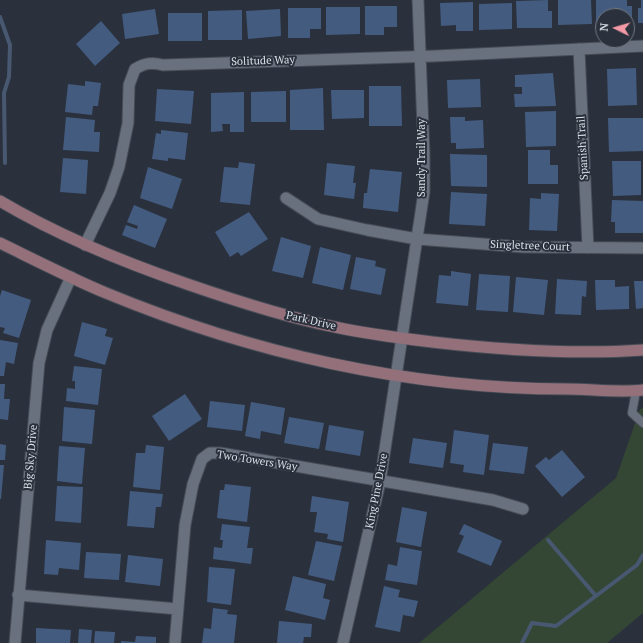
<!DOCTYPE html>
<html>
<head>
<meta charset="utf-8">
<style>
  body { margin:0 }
  #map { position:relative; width:643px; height:643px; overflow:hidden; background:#2a313c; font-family:"PT Serif",serif }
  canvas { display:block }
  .north { position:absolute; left:595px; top:8px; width:40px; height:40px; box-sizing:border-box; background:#2a313c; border:1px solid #717780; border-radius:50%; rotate:275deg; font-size:11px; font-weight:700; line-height:16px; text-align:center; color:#dbdfe7 }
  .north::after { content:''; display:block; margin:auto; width:14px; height:18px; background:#f49aa6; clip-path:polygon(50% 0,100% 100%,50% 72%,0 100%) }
</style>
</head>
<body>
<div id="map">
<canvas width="643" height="643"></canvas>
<div class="north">N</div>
</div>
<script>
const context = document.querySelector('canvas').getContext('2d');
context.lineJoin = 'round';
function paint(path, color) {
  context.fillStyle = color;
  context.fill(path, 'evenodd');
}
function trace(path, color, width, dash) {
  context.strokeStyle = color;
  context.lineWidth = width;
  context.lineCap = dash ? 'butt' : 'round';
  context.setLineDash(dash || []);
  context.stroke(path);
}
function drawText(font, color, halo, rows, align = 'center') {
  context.font = font + ' "PT Serif",serif';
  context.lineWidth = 4;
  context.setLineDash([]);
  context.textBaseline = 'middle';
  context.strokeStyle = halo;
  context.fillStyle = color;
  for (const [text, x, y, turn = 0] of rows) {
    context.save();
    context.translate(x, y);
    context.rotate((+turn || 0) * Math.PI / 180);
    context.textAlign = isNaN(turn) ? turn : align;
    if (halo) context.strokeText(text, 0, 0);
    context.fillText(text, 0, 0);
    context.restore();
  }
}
const green = new Path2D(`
  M643,408V613L607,643H419L616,478L640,409Z`);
const stream = new Path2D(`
  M0,17L10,45L9,77L4,93L5,163
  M548,540L596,596
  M522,643L532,623L556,626L637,565L643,555`);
const building = new Path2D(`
  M548,0V11H552V28H517L516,1Z
  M558,0H591L592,24L558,25Z
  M596,0H627V6H632V24H627V16H603V25H596Z
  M641,0H643V23H638V8H641Z
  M473,2V31H456V25L441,26L440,3Z
  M512,3V29L479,30V4Z
  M365,6H397V27H384V35H365Z
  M326,7H360V34L326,35Z
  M288,8H321V29H310V38H288Z
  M155,9L159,34L125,39L122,14Z
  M280,9L281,36L248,39L246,11Z
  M242,10V40H208V11Z
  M168,13H202V41H168Z
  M101,21L120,43L95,66L76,44Z
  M636,68L637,105L608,106L607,69Z
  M553,73L556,106L515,107L514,94H522V87H515V75Z
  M480,79L481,107L448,108L447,80Z
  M85,81L101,83L98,106H93L92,115L65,112L68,84L85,86Z
  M369,86H401L402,126H369Z
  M323,88L324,130H290V90Z
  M157,89L194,91L191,124L155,121Z
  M331,90H364V118L332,119Z
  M286,91V122H251V92Z
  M244,92V132H230V124H222L223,131L211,132V93Z
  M556,111V146L526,147L525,112Z
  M66,117L95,120L94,132H100L99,152L63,150Z
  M450,117H465V121L483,120L484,148L456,149V143H451Z
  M608,118H643V151L609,152Z
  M161,130L188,133L185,160L168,158V161L152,159L156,133L161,134Z
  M528,150H550V165H558V184H528Z
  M450,154L487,155V187L451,186Z
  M63,158L88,160L86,194L60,192Z
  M612,161H641V195L613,196Z
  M239,162L255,164L250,205L220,202L224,167L238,168Z
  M327,163L355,166L353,183H356L354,199L324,195Z
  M148,167L182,179L172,209L140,198Z
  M370,169L402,172L398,212L363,208L364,193H367Z
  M451,192L487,194L485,226L449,224Z
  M541,193L559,194L557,231L529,230L530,198L541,199Z
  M612,200L643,201V233H615V222H611Z
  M134,205L167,219L155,248L122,235L126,225L137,229L138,226L127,222Z
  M249,212L268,239L241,256L238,252L230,257L215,232Z
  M281,237L311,246L303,278L272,271Z
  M320,247L351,255L343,290L312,283Z
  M356,257L376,261L375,266L386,269L381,295L350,289Z
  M451,271L471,274L468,306L436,303L439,275L451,276Z
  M479,274L510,276L508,312L476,310Z
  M516,277L548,280L544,315L513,312Z
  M557,279L587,281L586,297L582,296L581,315L555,314Z
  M595,280H615V287L629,286V309L596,310Z
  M634,281H643V308L636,309Z
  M2,290L31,300L19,338L3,333L5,328L0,327V296Z
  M82,322L107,329L105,336L113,338L105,365L74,356Z
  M0,340L18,343L14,364L6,362L4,376H0Z
  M74,366L102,369L98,405L66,401L67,388L75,389V381H72Z
  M0,384H5L4,399H10L8,420L0,419Z
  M185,394L202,419L169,441L152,416Z
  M210,401L245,405L242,431L207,427Z
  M251,402L285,408L281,435L261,431L260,439L245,436Z
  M64,407L95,410L92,444L62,441Z
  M289,417L324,423L319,449L284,443Z
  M329,425L364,431L360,456L325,450Z
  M454,430L489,435L484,475L463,472L464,465L450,463Z
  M413,438L447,443L443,468L409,463Z
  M493,443L528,447L524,474L489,470Z
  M0,444L6,445L5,460H0Z
  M146,445L164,447L160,490L133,487L136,453H145Z
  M59,446L85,448L82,484L57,481Z
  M562,450L585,477L562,497L535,466L546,457L549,460Z
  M0,465H4L1,499H0Z
  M225,484L251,487L247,522L217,518L220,490H224Z
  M57,486L83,487L81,523L55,521Z
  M130,491L163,494L161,507H156L154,528L127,526Z
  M312,496L349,502L343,542L327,539L328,534L314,532L317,512H310Z
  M402,507L427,512L421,547L396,542Z
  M222,524L250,527L247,548H253L251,564L213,559L214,547L222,548L223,540H220Z
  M464,524L502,541L491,566L457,552L464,536L459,534Z
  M46,540L81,543L79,570L59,568L58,575L44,574Z
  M316,541L342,546L334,581L308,575Z
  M400,547L422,551L417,585L385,580L388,564L397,566Z
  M86,552L121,554L119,580L84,578Z
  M128,555L163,559L160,586L125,582Z
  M209,567L235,569L231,605L207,602Z
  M293,576L326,584L323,598L330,600L325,620L285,610Z
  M384,586L400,590L398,597L418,601L414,617L403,615L400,632L375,627Z
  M213,608L228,610L227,614L237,615L234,643H202L204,628L211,629Z
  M279,621L312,624L311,637H304L303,643H277Z
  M36,628L71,630L70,643H36Z
  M79,629L92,630L91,643H78Z
  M95,631L115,632L114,643H94Z
  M136,636L156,637V643H121V641L135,642Z`);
const service = new Path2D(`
  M636,391L632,413L643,423`);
const minor = new Path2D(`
  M579,49L588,248
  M286,198L318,219L367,230L417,239L523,247L643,248
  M85,245L110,193L119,167L128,123L129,85L135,69C145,63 152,62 163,65L435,56L643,46
  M18,595L178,609
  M15,643L39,363L47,330L71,277
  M175,643L185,525L193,484L202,459L210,453H220L493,500L523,509
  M343,643L380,482L424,192V154L418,0`);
const secondary = new Path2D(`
  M0,201C59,236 123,262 187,284C236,301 285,317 335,327C367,334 400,338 432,342C502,350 572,355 643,350
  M0,243C35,260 70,278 106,293C251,353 409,389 566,389C591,389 618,393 643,390`);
const streetNames = [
  ["Solitude Way",263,61,-2],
  ["Spanish Trail",583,148,-93],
  ["Sandy Trail Way",422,158,-90],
  ["Singletree Court",530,246,2],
  ["Park Drive",311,321,13],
  ["Big Sky Drive",31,457,-85],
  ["Two Towers Way",257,461,9],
  ["King Pine Drive",377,491,-79]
];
paint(green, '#334734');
trace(stream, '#485871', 4);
paint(building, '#445b80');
trace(service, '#464c56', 10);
trace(minor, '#464c56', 13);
trace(secondary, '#464c56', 13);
trace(service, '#69717e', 8);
trace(minor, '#69717e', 11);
trace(secondary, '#94707a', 11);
drawText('11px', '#dbdfe7', '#2a313c', streetNames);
</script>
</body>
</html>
